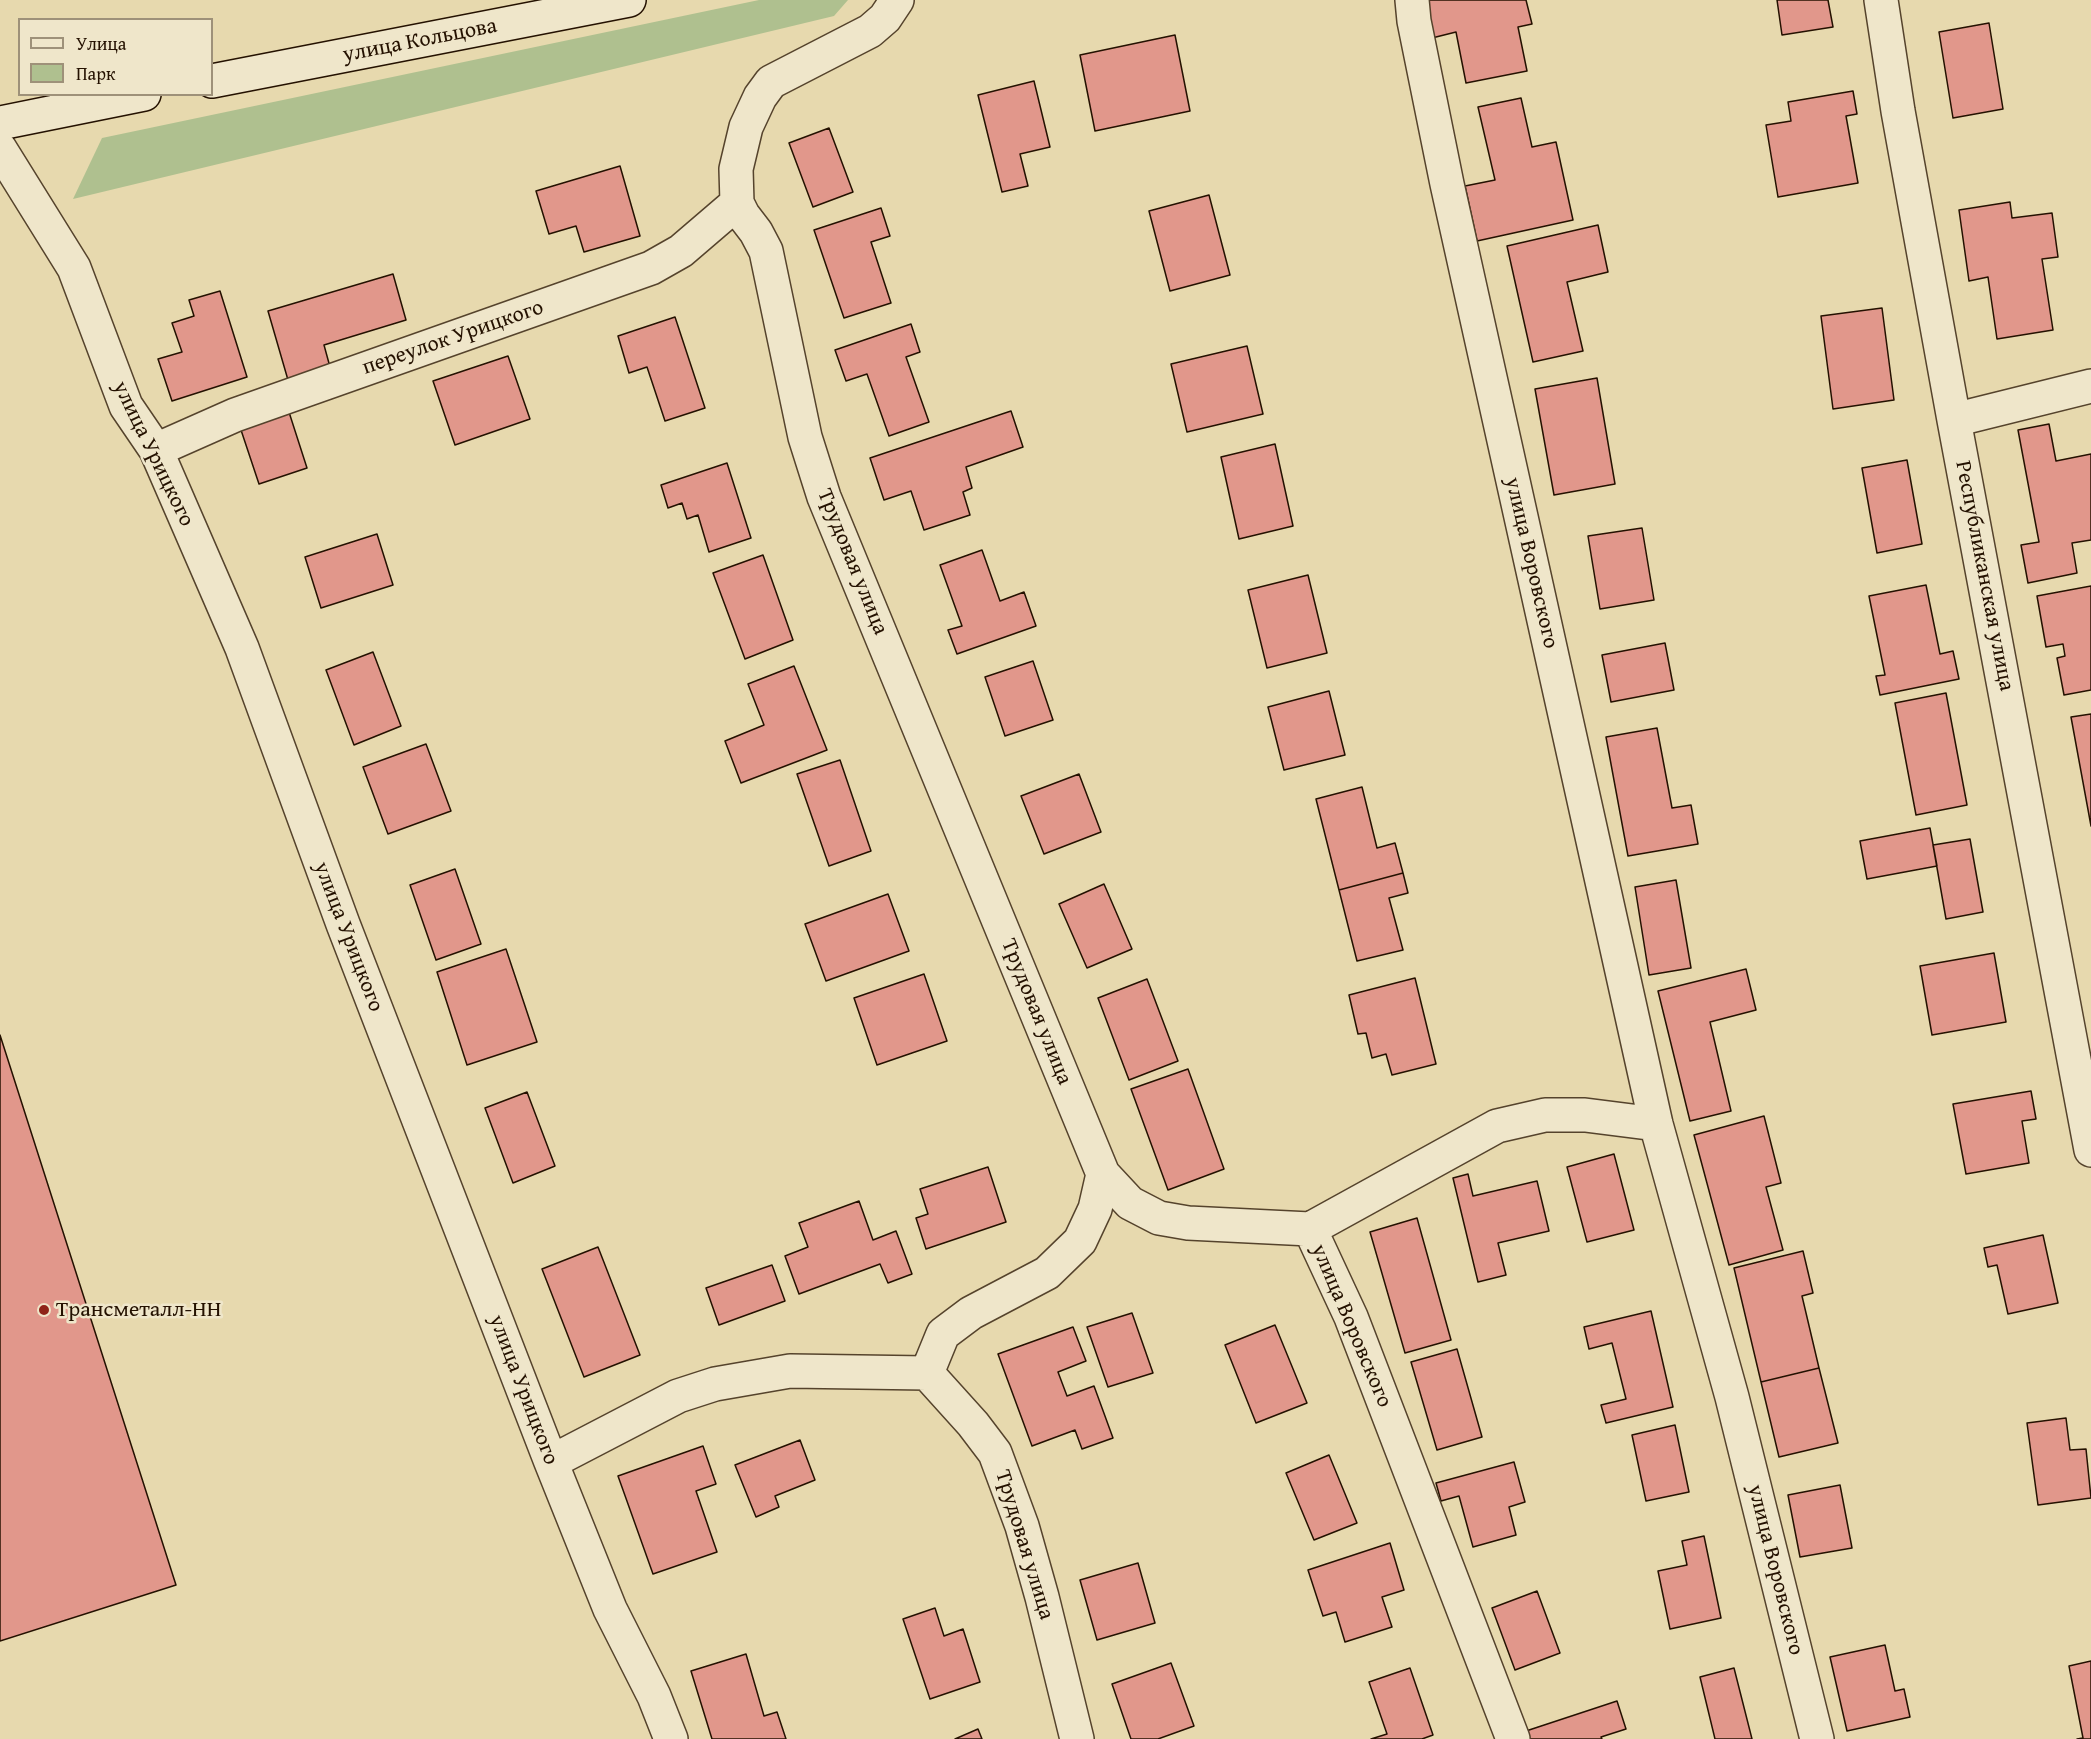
<!DOCTYPE html>
<html>
<head>
<meta charset="utf-8">
<style>
  body { margin:0 }
  #map { position:relative; width:2091px; height:1739px; overflow:hidden; background:#e7d9ae; font-family:"Gentium Book Plus",serif }
  canvas { display:block }
  .legend { position:absolute; left:18px; top:18px; width:195px; height:78px; box-sizing:border-box; background:#efe6ca; border:2px solid #9e9179; margin:0; padding:8px 10px; list-style:none; font-size:18px; color:#241100 }
  .legend li { display:flex; align-items:center; gap:12px; height:30px }
  .legend b { width:30px; border:2px solid #9e9179 }
</style>
</head>
<body>
<div id="map">
<canvas width="2091" height="1739"></canvas>
<ul class="legend">
<li><b style="height:8px;background:#efe6ca"></b>Улица</li>
<li><b style="height:16px;background:#afc08f"></b>Парк</li>
</ul>
</div>
<script>
const context = document.querySelector('canvas').getContext('2d');
context.lineJoin = 'round';
function paint(path, color) {
  context.fillStyle = color;
  context.fill(path, 'evenodd');
}
function trace(path, color, width, dash) {
  context.strokeStyle = color;
  context.lineWidth = width;
  context.lineCap = dash ? 'butt' : 'round';
  context.setLineDash(dash || []);
  context.stroke(path);
}
function drawText(font, color, halo, rows, align = 'center') {
  context.font = font + ' "Gentium Book Plus",serif';
  context.lineWidth = 5;
  context.setLineDash([]);
  context.textBaseline = 'middle';
  context.strokeStyle = halo;
  context.fillStyle = color;
  for (const [text, x, y, turn = 0] of rows) {
    context.save();
    context.translate(x, y);
    context.rotate((+turn || 0) * Math.PI / 180);
    context.textAlign = isNaN(turn) ? turn : align;
    if (halo) context.strokeText(text, 0, 0);
    context.fillText(text, 0, 0);
    context.restore();
  }
}
const green = new Path2D(`
  M759,0H848L834,16L73,199L102,138Z`);
const building = new Path2D(`
  M1424,0H1526L1532,24L1518,27L1527,71L1466,83L1456,32L1432,38Z
  M1777,0H1828L1833,27L1782,35Z
  M1989,23L2003,109L1953,118L1939,32Z
  M1175,35L1190,111L1095,131L1080,55Z
  M1034,81L1050,147L1020,154L1028,186L1002,192L978,95Z
  M1853,91L1857,114L1846,116L1858,183L1778,197L1766,125L1791,121L1788,102Z
  M1521,98L1532,147L1556,142L1573,220L1477,241L1465,186L1495,180L1478,107Z
  M829,128L853,192L813,207L789,143Z
  M620,166L640,236L584,252L576,226L549,234L536,191Z
  M1209,195L1230,275L1170,291L1149,211Z
  M2010,202L2012,218L2052,213L2058,257L2042,259L2053,330L1997,339L1988,277L1969,281L1959,210Z
  M881,208L890,236L871,242L891,303L844,318L814,230Z
  M1598,225L1608,272L1567,282L1583,351L1533,362L1507,246Z
  M393,274L406,320L324,345L330,367L288,380L268,311Z
  M220,291L247,377L172,401L158,359L182,352L172,323L194,316L189,300Z
  M1882,308L1894,400L1833,409L1821,316Z
  M675,317L705,408L665,421L647,367L629,373L618,336Z
  M911,324L920,352L906,357L929,422L889,436L867,374L846,381L835,350Z
  M1247,346L1263,414L1187,432L1171,364Z
  M508,356L530,419L455,445L433,381Z
  M1597,378L1615,484L1554,495L1535,389Z
  M288,409L307,468L259,484L239,424Z
  M1011,411L1023,447L966,467L972,488L963,492L970,515L924,530L911,491L884,500L870,458Z
  M2049,424L2056,461L2091,454V540L2072,543L2077,573L2028,583L2021,545L2039,542L2018,430Z
  M1275,444L1293,526L1239,539L1221,457Z
  M1907,460L1922,544L1877,553L1862,468Z
  M727,463L751,538L709,552L698,515L687,519L682,503L668,508L661,485Z
  M1642,528L1654,600L1600,609L1588,536Z
  M377,534L393,585L321,608L305,557Z
  M982,550L1000,601L1024,592L1036,626L957,654L948,630L962,626L940,565Z
  M763,555L793,640L745,659L713,573Z
  M1308,575L1327,653L1267,668L1248,590Z
  M1926,585L1940,654L1953,651L1959,679L1880,695L1876,676L1885,675L1869,596Z
  M2091,586V690L2064,695L2057,658L2065,656L2063,644L2046,647L2037,596Z
  M1665,643L1674,690L1611,702L1602,655Z
  M373,652L401,726L354,745L326,670Z
  M1033,661L1053,720L1005,736L985,677Z
  M794,666L827,750L741,783L725,741L764,725L748,684Z
  M1329,691L1345,755L1284,770L1268,707Z
  M1946,693L1967,805L1916,815L1895,703Z
  M2091,714V826L2071,717Z
  M1657,728L1672,808L1691,805L1698,844L1628,856L1606,737Z
  M426,744L451,811L388,834L363,767Z
  M840,760L871,851L829,866L797,774Z
  M1079,774L1101,832L1044,854L1021,796Z
  M1362,787L1377,848L1395,843L1403,873L1339,890L1316,799Z
  M1930,828L1937,866L1867,879L1860,841Z
  M1970,839L1983,912L1946,919L1933,845Z
  M455,869L481,944L436,960L410,885Z
  M1403,873L1408,893L1389,898L1403,950L1357,961L1339,890Z
  M1676,880L1691,968L1649,975L1635,887Z
  M1104,884L1132,949L1087,968L1059,904Z
  M888,894L909,951L826,981L805,924Z
  M506,949L537,1042L467,1065L437,972Z
  M1994,953L2006,1022L1932,1035L1920,966Z
  M1746,969L1756,1010L1710,1022L1731,1111L1690,1121L1658,991Z
  M924,974L947,1041L877,1065L854,998Z
  M1415,978L1436,1064L1392,1075L1386,1054L1372,1058L1366,1033L1358,1034L1349,995Z
  M1147,979L1178,1061L1129,1080L1098,998Z
  M0,1035L176,1585L0,1641Z
  M1188,1069L1224,1169L1168,1190L1131,1089Z
  M2031,1091L2036,1119L2022,1121L2029,1163L1966,1174L1953,1104Z
  M527,1092L555,1166L513,1183L485,1108Z
  M1764,1116L1781,1183L1766,1187L1783,1250L1729,1265L1694,1135Z
  M1614,1154L1634,1230L1587,1242L1567,1167Z
  M988,1167L1006,1222L926,1249L916,1218L928,1214L920,1189Z
  M1468,1174L1473,1196L1537,1181L1549,1231L1498,1243L1506,1275L1478,1282L1453,1178Z
  M859,1201L873,1240L896,1231L912,1274L888,1283L880,1264L799,1294L785,1256L808,1247L799,1223Z
  M1417,1218L1451,1340L1405,1353L1370,1232Z
  M2043,1235L2058,1303L2008,1314L1997,1265L1988,1267L1984,1248Z
  M598,1247L640,1355L584,1377L542,1269Z
  M1803,1251L1813,1293L1802,1296L1819,1368L1761,1382L1734,1268Z
  M772,1265L785,1301L719,1325L706,1288Z
  M1651,1311L1673,1407L1606,1423L1601,1405L1626,1399L1612,1343L1589,1349L1584,1327Z
  M1132,1313L1153,1373L1108,1387L1087,1327Z
  M1275,1325L1307,1403L1256,1423L1225,1345Z
  M1073,1327L1086,1361L1058,1372L1067,1396L1094,1386L1113,1438L1082,1449L1075,1430L1032,1446L998,1354Z
  M1457,1349L1482,1437L1437,1450L1411,1362Z
  M1819,1368L1838,1443L1779,1457L1761,1382Z
  M2066,1418L2070,1450L2086,1449L2091,1498L2038,1505L2027,1423Z
  M1675,1425L1689,1492L1646,1501L1632,1435Z
  M800,1440L815,1480L775,1496L779,1507L756,1517L735,1465Z
  M703,1446L716,1484L696,1491L717,1552L653,1574L618,1476Z
  M1329,1455L1357,1523L1314,1540L1286,1473Z
  M1514,1462L1525,1502L1509,1507L1516,1535L1473,1547L1459,1496L1441,1501L1436,1483Z
  M1840,1485L1852,1548L1800,1557L1788,1495Z
  M1704,1536L1721,1618L1670,1629L1658,1571L1687,1565L1682,1541Z
  M1390,1543L1404,1590L1382,1597L1392,1627L1345,1642L1336,1612L1323,1616L1308,1570Z
  M1138,1563L1155,1623L1097,1640L1080,1580Z
  M1537,1591L1560,1653L1515,1670L1492,1608Z
  M935,1608L944,1636L963,1629L980,1682L930,1699L903,1619Z
  M1885,1645L1895,1691L1904,1689L1910,1717L1847,1731L1830,1657Z
  M746,1654L764,1716L777,1712L786,1739H712L691,1671Z
  M2091,1661V1739H2077L2083,1738L2069,1666Z
  M1171,1663L1194,1726L1158,1739H1131L1112,1684Z
  M1410,1668L1433,1735L1422,1739H1371L1387,1734L1369,1682Z
  M1734,1668L1752,1739H1715L1700,1677Z
  M1617,1701L1626,1729L1601,1737L1602,1739H1526L1523,1732Z
  M978,1729L982,1739H955Z`);
const street = new Path2D(`
  M897,0L885,18L870,31L771,82L760,97L746,127L736,169L737,203L743,215L756,232L766,251L805,437L824,497L1103,1174L1130,1203L1159,1218L1188,1223L1310,1229
  M1412,0L1414,21L1447,184L1656,1124L1732,1397L1817,1739
  M1881,0L1898,111L1954,420L2091,1150
  M0,149L74,268L126,406L156,450L242,648L343,924L551,1462L610,1609L654,1696L671,1739
  M1954,420L2091,386
  M156,450L235,415L651,268L681,251L737,203
  M1310,1229L1351,1317L1513,1739
  M1310,1229L1497,1126L1545,1115H1585L1656,1124
  M927,1373L973,1424L995,1453L1022,1526L1042,1597L1077,1739
  M927,1373L943,1334L971,1313L1047,1273L1080,1241L1095,1209L1103,1174
  M551,1462L678,1396L715,1384L790,1371L927,1373`);
const secondary = new Path2D(`
  M212,81L629,0
  M0,123L144,94`);
const markers = [
  [44,1310,6,"#8f2418"]
];
const streetNames = [
  ["улица Кольцова",420,41,-11],
  ["переулок Урицкого",453,338,-19],
  ["улица Урицкого",153,454,64],
  ["Трудовая улица",852,562,68],
  ["улица Воровского",1531,563,77],
  ["Республиканская улица",1984,576,79],
  ["улица Урицкого",348,937,69],
  ["Трудовая улица",1036,1012,68],
  ["улица Воровского",1351,1326,67],
  ["улица Урицкого",523,1390,69],
  ["Трудовая улица",1024,1545,73],
  ["улица Воровского",1775,1570,76]
];
const poiNames = [
  ["Трансметалл-НН",56,1310]
];
paint(green, '#afc08f');
paint(building, '#e1978b');
trace(building, '#241100', 1.5);
trace(street, '#55432c', 36);
trace(secondary, '#241100', 36);
trace(street, '#efe6ca', 33);
trace(secondary, '#efe6ca', 33);
for (const [x, y, r, color] of markers) {
  const dot = new Path2D();
  dot.arc(x, y, r, 0, 2 * Math.PI);
  context.fillStyle = color;
  context.fill(dot);
  trace(dot, '#efe6ca', 2);
}
drawText('22px', '#241100', '#efe6ca', streetNames);
drawText('22px', '#241100', '#efe6ca', poiNames, 'left');
</script>
</body>
</html>
